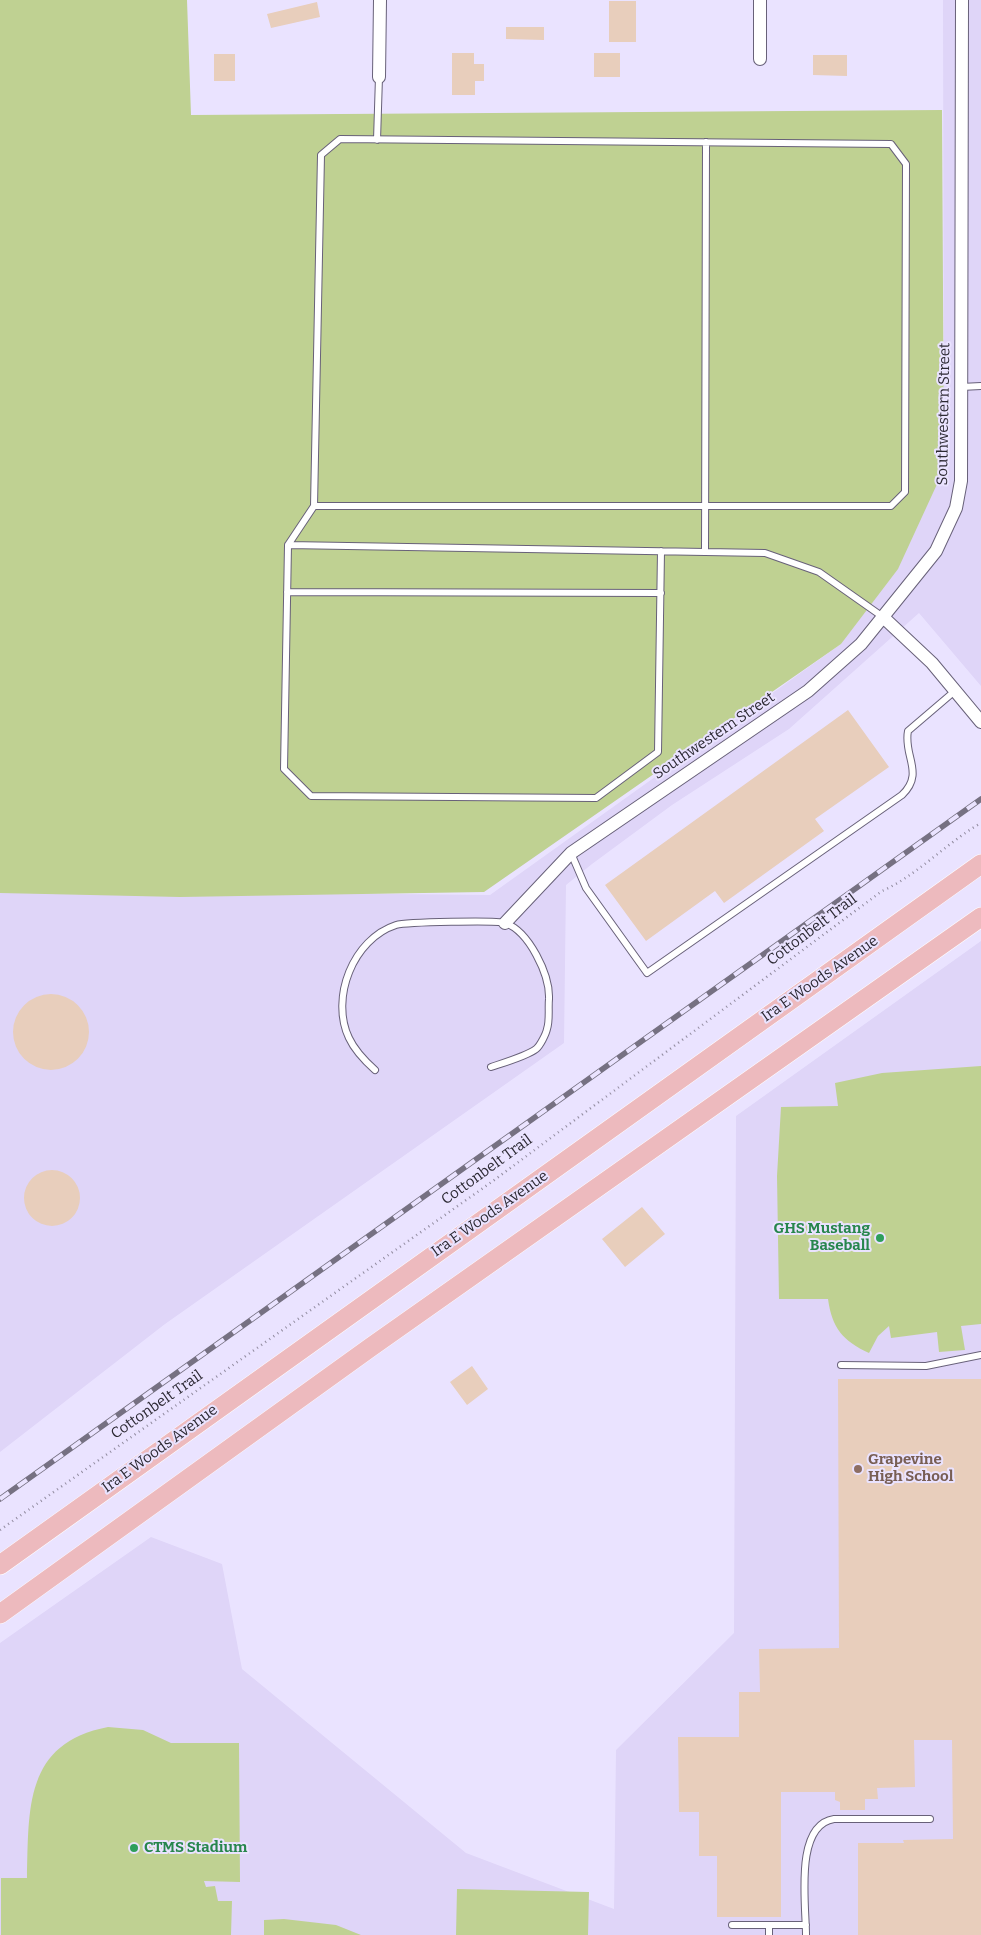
<!DOCTYPE html>
<html>
<head>
<meta charset="utf-8">
<style>
  body { margin:0 }
  canvas { display:block; background:#eae3ff }
</style>
</head>
<body>
<canvas width="981" height="1935"></canvas>
<script>
const context = document.querySelector('canvas').getContext('2d');
context.lineJoin = 'round';
function paint(path, color) {
  context.fillStyle = color;
  context.fill(path, 'evenodd');
}
function trace(path, color, width, dash) {
  context.strokeStyle = color;
  context.lineWidth = width;
  context.lineCap = dash ? 'butt' : 'round';
  context.setLineDash(dash || []);
  context.stroke(path);
}
function drawText(font, color, halo, rows, align = 'center') {
  context.font = font + ' Bitter,serif';
  context.lineWidth = 4;
  context.setLineDash([]);
  context.textBaseline = 'middle';
  context.strokeStyle = halo;
  context.fillStyle = color;
  for (const [text, x, y, turn = 0] of rows) {
    context.save();
    context.translate(x, y);
    context.rotate((+turn || 0) * Math.PI / 180);
    context.textAlign = isNaN(turn) ? turn : align;
    if (halo) context.strokeText(text, 0, 0);
    context.fillText(text, 0, 0);
    context.restore();
  }
}
const built = new Path2D(`
  M943,0H981V686L919,613L789,729L672,805L592,864L566,885L564,1043L165,1324L0,1452V890L490,895L841,644L944,469Z
  M981,941V1935H0V1643L151,1537L222,1564L242,1669L466,1853L614,1909L616,1750L734,1633L736,1116Z`);
const green = new Path2D(`
  M0,0H187L191,115L942,110L944,469L898,569L841,644L484,892L180,897L0,893Z
  M981,1066V1324L961,1326L965,1350L939,1352L937,1332L891,1338L889,1326L878,1336L869,1353C843,1341 832,1328 828,1299H779L777,1176L781,1107L838,1106L835,1083L882,1073Z
  M108,1727L143,1730L171,1743H239L240,1882L204,1881L206,1887L215,1886L218,1901H232L231,1935H1V1878H27C29,1809 24,1743 108,1727Z
  M457,1889L589,1892L588,1935H456Z
  M284,1919L336,1925L361,1935H264V1920Z`);
const building = new Path2D(`
  M609,1H636V42H609Z
  M317,2L320,17L271,28L267,14Z
  M506,27H544V40L506,39Z
  M452,53H474V64H484V81H475V95H452Z
  M594,53H620V77H594Z
  M214,54H235V81H214Z
  M813,55H847V76L813,75Z
  M848,710L889,767L815,819L824,831L724,903L715,891L646,941L605,885Z
  M13 1032a38 38 0 1 1 76 0a38 38 0 1 1-76 0Z
  M24 1198a28 28 0 1 1 56 0a28 28 0 1 1-56 0Z
  M642,1207L665,1234L625,1267L602,1239Z
  M472,1366L488,1389L467,1405L450,1382Z
  M838,1379H981V1935H858V1843H904L903,1840L953,1839L952,1740H914L915,1787L877,1788L878,1799H865V1810H840V1802L835,1800V1792H781V1917H717V1856H699V1812H679L678,1737H739V1692H760L759,1649L839,1648Z`);
const path = new Path2D(`
  M0,1530L493,1181L882,891C918,875 946,843 981,823`);
const lane = new Path2D(`
  M377,140L379,77
  M961,387L981,386
  M314,506H891L905,492L906,164L891,144L340,139L321,155L314,506L288,545L284,769L311,796L596,798L658,752L661,551
  M288,545L765,553L819,572L883,617
  M705,552L706,142
  M287,592L661,593
  M571,853L586,888L647,973L902,795C925,773 903,756 908,731L956,690
  M375,1070C365,1061 355,1051 349,1038C330,998 353,939 396,925C406,922 497,920 505,923C529,931 550,975 549,999C548,1008 550,1020 547,1029C546,1034 540,1046 536,1049C527,1056 503,1063 491,1067
  M841,1365L926,1366L981,1355
  M732,1925H806
  M769,1925V1935
  M806,1935C806,1904 794,1825 834,1819H930`);
const street = new Path2D(`
  M760,0V59
  M379,77L380,0
  M883,617L932,663L981,722
  M505,923L571,853L808,691L861,644L936,551L956,508L961,481L962,0`);
const primary = new Path2D(`
  M0,1565L981,864
  M0,1614L371,1347L981,917`);
const rail = new Path2D(`
  M0,1499L981,799`);
const markers = [
  [880,1238,5,"#2e9e5b"],
  [858,1469,5,"#8d6e63"],
  [134,1848,5,"#2e9e5b"]
];
const streetNames = [
  ["Southwestern Street",944,414,-89],
  ["Southwestern Street",714,736,-34],
  ["Cottonbelt Trail",812,930,-37],
  ["Ira E Woods Avenue",820,979,-35],
  ["Cottonbelt Trail",487,1170,-36],
  ["Ira E Woods Avenue",490,1214,-35],
  ["Cottonbelt Trail",157,1405,-35],
  ["Ira E Woods Avenue",160,1449,-36]
];
const leisureNames = [
  ["GHS Mustang",870,1229],
  ["Baseball",870,1246],
  ["CTMS Stadium",144,1848,"left"]
];
const educationNames = [
  ["Grapevine",868,1460],
  ["High School",868,1477]
];
paint(built, '#dfd5f8');
paint(green, '#bfd192');
paint(building, '#e8cebc');
trace(lane, '#686179', 8);
trace(street, '#686179', 14);
trace(primary, '#fff', 20);
trace(path, '#928ca0', 2.5, [1, 4]);
trace(lane, '#fff', 6);
trace(street, '#fff', 12);
trace(primary, '#edbabe', 19);
trace(rail, '#767182', 5.5);
trace(rail, '#eae3ff', 4, [11]);
for (const [x, y, r, color] of markers) {
  const dot = new Path2D();
  dot.arc(x, y, r, 0, 2 * Math.PI);
  context.fillStyle = color;
  context.fill(dot);
  trace(dot, '#eae3ff', 2);
}
drawText('15px', '#2c2933', '#eae3ff', streetNames);
drawText('bold 15px', '#27864d', '#eae3ff', leisureNames, 'right');
drawText('bold 15px', '#785e54', '#eae3ff', educationNames, 'left');
</script>
</body>
</html>
